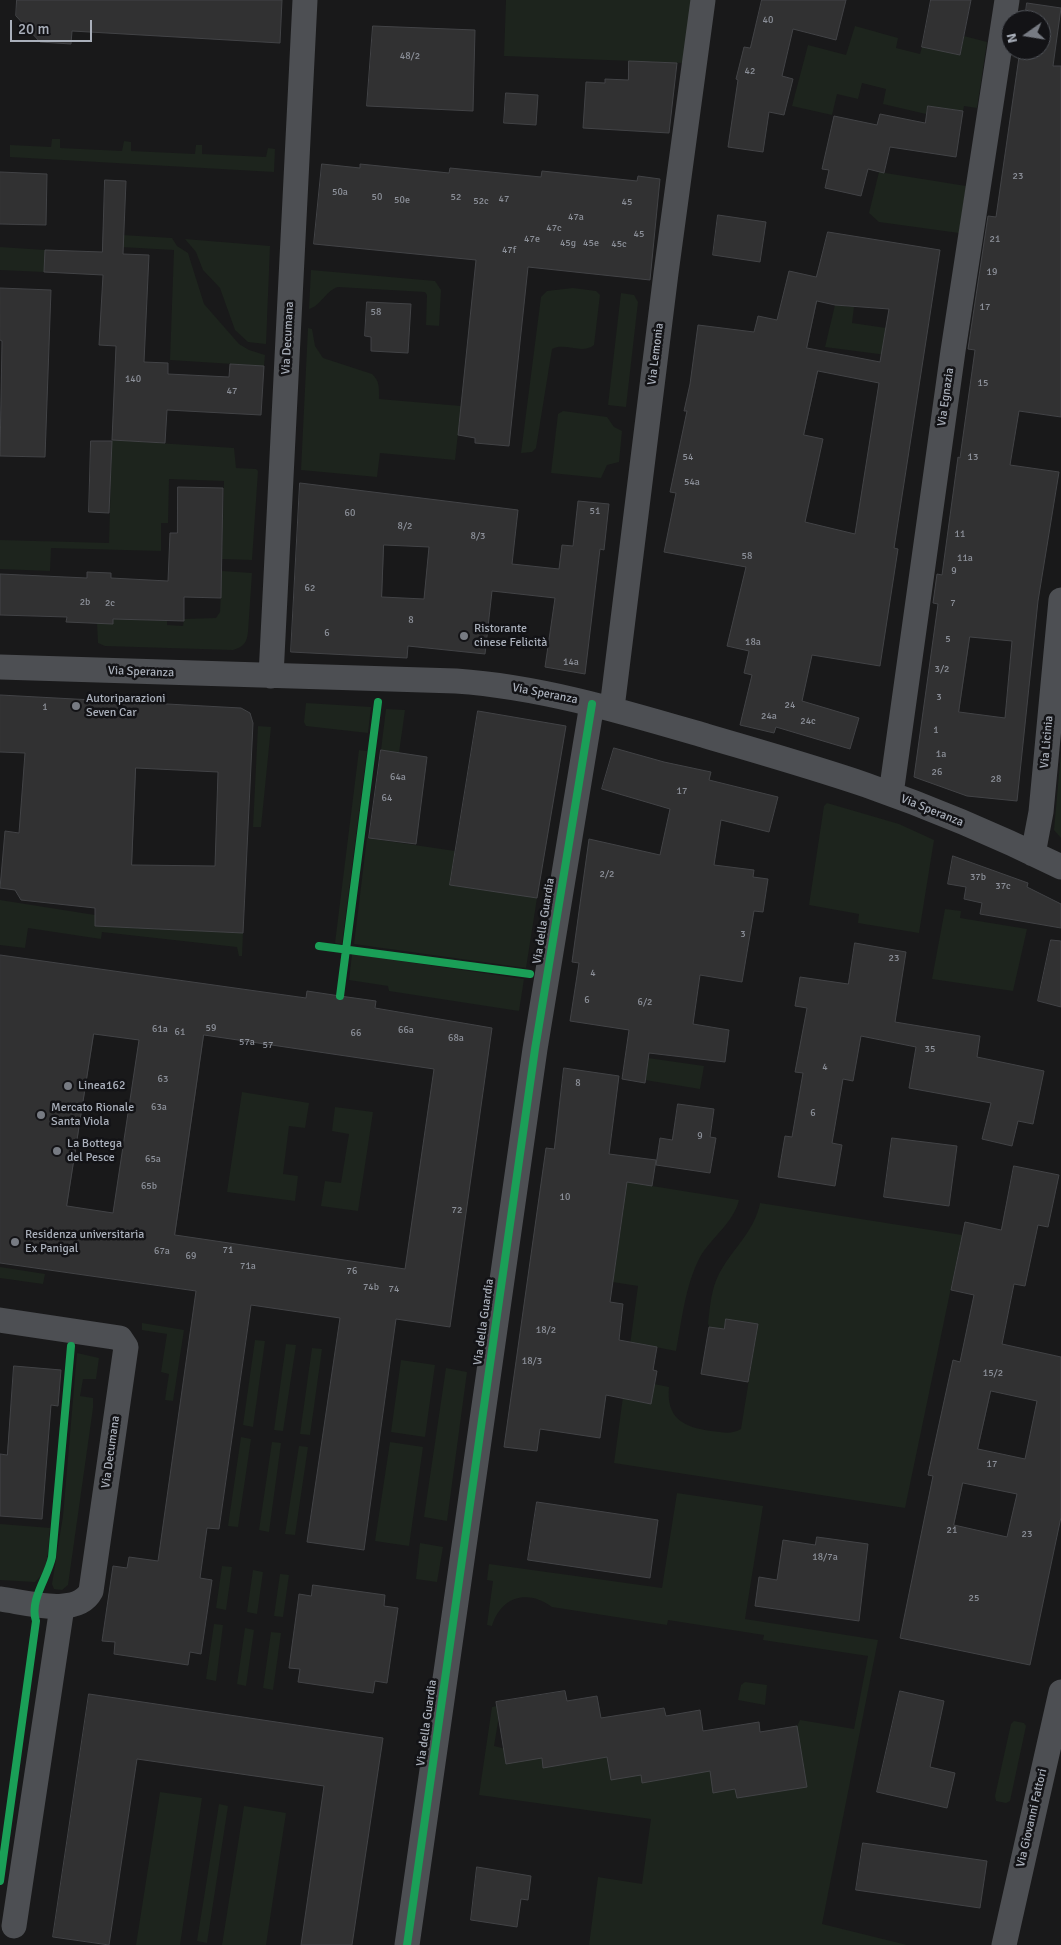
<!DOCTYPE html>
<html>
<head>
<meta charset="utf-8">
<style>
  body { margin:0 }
  #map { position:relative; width:1061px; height:1945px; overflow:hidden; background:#19191a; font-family:Signika,sans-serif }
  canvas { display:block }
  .north { position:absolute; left:1001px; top:10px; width:50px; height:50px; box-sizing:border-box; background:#131316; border:1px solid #4f5258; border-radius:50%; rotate:257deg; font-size:14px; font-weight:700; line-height:20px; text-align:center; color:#aab0bb }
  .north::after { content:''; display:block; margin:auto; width:18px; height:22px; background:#777b83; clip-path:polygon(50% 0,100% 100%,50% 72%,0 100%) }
  .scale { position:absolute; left:10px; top:20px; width:82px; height:22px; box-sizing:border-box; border:2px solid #aab0bb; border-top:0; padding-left:6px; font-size:15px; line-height:18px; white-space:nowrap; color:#aab0bb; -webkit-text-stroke:4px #131316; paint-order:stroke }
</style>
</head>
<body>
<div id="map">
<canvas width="1061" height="1945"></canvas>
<div class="north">N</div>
<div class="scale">20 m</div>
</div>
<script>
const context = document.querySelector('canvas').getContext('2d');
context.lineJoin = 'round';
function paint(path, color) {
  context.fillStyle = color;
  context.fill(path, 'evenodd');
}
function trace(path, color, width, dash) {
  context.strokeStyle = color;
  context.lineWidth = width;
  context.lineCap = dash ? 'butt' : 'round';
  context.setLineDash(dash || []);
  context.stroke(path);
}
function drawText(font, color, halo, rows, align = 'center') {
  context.font = font + ' Signika,sans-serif';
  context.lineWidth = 5;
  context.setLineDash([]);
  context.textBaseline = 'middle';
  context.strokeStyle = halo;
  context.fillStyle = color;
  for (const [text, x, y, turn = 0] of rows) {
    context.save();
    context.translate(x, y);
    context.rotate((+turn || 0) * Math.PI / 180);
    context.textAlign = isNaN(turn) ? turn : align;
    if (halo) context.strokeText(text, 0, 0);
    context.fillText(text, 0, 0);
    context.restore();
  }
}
const green = new Path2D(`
  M506,0H693L684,63L504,56Z
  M855,26L898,38L896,48L920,54L922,47L960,55L964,36L987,42L977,108L964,106L963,111L928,106L926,114L883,104L886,89L862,83L858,99L837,94L832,115L792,106L808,45L846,55Z
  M52,139H60V148L122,151L124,141L131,142V151L195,154L196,145H202V154L266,157L268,148L275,149L274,172L10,157V145L51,147Z
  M879,172L966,186L959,233L879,222L869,213Z
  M122,235L172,238L177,246L188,253L204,304L239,344L249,350L265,355L264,366L170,360L174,250L121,247Z
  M185,239L270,246L266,344L248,342L235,330L220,288L203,270L196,252Z
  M0,247L45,250L44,272L0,270Z
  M311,270L435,281L441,290L439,326L426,325L427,295L425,292L338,287C325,291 321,306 309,309Z
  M573,288L596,291L600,295L594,345C582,355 565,342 552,349L536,448L532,452L521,453L541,297L547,291Z
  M621,293L634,295L638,302L626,407L608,405Z
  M835,305L854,307L852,323L886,328L894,356L825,347Z
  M308,328L312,329L315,346L323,358L372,374C380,381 379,389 379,399L461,406L455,460L380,453L377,477L301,470Z
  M563,411L607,417L614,427L622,431L619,462L607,465L601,478L551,473L558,414Z
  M112,440L234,448L236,468L256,469L258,471L252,560L222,559L224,481L169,479L168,523H161V551L51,548L50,571L0,569V540L109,543Z
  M222,571L252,573L248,632C247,643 243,647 233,650L105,646L98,643L97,623L112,624L113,619L167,621V625L183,626L184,619L216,618L220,612Z
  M306,703L371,707L368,733L306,726L304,722Z
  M386,709L405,710L399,753L381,750Z
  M258,726L271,727L261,827H253Z
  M359,750L367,751L342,944L335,943Z
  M1061,752V838L1054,830Z
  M827,803L899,824L934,840L919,933L858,923L859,914L809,905L824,806Z
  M367,838L455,851L450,885L537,898L526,968L354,944Z
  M0,900L95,915V926L243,933L242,956H239L237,947L102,932L101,939L28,928L25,948L0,945Z
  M945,909L961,911L960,918L1027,929L1013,991L932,979Z
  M352,954L524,979L519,1011L389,991L388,986L349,980Z
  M648,1058L704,1066L700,1089L645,1080Z
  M242,1092L309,1103L305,1128L289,1126L283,1174L298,1176L295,1201L227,1192Z
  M335,1107L373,1112L358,1211L321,1206L325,1181L341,1183L349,1134L332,1131Z
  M621,1181L739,1200C734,1222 711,1238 700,1257C685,1286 682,1320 676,1351L640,1344L630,1400L651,1404L654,1384L669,1387C666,1419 684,1427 711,1431C722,1432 731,1435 741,1429L758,1324L726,1319L724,1329L709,1327L708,1323C710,1307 711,1289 719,1274C732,1249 755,1231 760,1203L962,1235L905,1508L614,1463L638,1286L613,1282L624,1206Z
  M0,1267L45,1274L43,1284L0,1278Z
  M142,1323L184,1330L173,1401L165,1400L169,1374L161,1372L167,1334L142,1330Z
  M255,1340L265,1341L253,1427L243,1425Z
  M286,1344L296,1345L283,1431L274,1430Z
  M312,1348L322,1349L310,1435L300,1434Z
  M77,1353L99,1358L96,1379H83L80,1396L93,1398V1408L68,1585L62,1590L54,1589L52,1584L63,1516Z
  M401,1360L435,1365L425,1437L391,1432Z
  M446,1368L467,1372L447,1521L424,1517Z
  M241,1437L251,1439L238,1527L228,1526Z
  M272,1442L281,1443L269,1532L259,1530Z
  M390,1442L423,1447L409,1546L375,1541Z
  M299,1446L308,1447L295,1535L285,1534Z
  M677,1493L763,1506L745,1619L878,1640L822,1924L907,1945H589L598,1877L642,1884L651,1819L479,1795L492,1707L497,1706L499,1716L494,1746L542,1758L543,1767L607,1757L641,1775L642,1783L710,1771L713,1792L735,1789L737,1798L807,1787L797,1726L800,1720L854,1729L868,1656L763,1640L764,1635L668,1620L667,1625L552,1607C528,1589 501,1596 492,1626L487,1625L493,1581L487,1580L489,1564L662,1588Z
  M0,1524L50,1528C48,1546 50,1570 35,1582L0,1580Z
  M420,1543L443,1547L437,1582L416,1579Z
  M222,1566L232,1567L226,1610L216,1608Z
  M253,1570L263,1572L257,1614L247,1612Z
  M280,1574L289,1575L283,1617L274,1616Z
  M214,1624L223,1625L216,1681L206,1679Z
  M245,1628L254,1630L246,1686L237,1684Z
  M271,1632L281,1633L273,1690L263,1688Z
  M745,1682L767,1685L765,1705L738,1700L741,1685Z
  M1014,1721L1024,1723L1026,1726L1010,1801L1006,1803L996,1801L995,1796L1011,1724Z
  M160,1792L202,1798L180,1945H136Z
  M219,1804L228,1806L207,1943L197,1941Z
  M244,1806L286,1813L266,1945H222Z`);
const building = new Path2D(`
  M17,0H282L280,43L72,31L71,44L40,42L16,16Z
  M762,0H846L836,40L793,29L782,76L793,79L784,115L769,112L763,152L728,147L738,80L736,79L744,47L750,48Z
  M931,0H971L960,55L922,47Z
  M1027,3L1061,8L1053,66H1061V417L1019,411L1010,465L1059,472L1038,601L1017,801L967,796L914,777L938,604L933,603L937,574L942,575L958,457L960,458L975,350L968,349L988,216L996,217L1020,50H1041V20H1025ZM970,637L1012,641L1005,718L959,712Z
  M373,26L475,30L473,111L367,106Z
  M629,61L677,63L669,133L583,128L586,82L605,83V79L628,80Z
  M506,93L538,95L536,125L504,123Z
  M928,106L963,111L956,157L890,147L884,173L868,169L861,196L825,188L829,170L822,169L834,116L877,125L880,114L925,123Z
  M322,164L360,168V164L449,173L450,168L541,177L542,171L637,181L638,176L660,179L650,280L528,267L509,446L475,443V438L458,435L476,260L314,244Z
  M0,172L47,174L46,225L0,224Z
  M105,180L126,181L123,254L149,255L144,362L168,363V374L229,377L230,364L264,366L261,415L167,410L165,443L112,440L116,346L99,345L103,275L44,272L45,250L102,252Z
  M718,215L766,222L760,262L713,255Z
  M828,232L940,250L894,548L898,549L880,666L812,655L802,701L859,718L850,749L776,727L774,733L740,725L752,675L744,673L749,651L727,646L746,567L664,552L676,493L670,492L687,411H684L690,384L698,325L754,332L758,316L777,320L789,271L816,277ZM817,301L835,305L889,309L880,362L807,348ZM818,371L879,383L855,534L805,522L823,439L804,435Z
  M0,288L51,290L45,457L0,456L2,341L0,340Z
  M367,302L411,304L408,353L371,351V337L365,336Z
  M91,441H112L109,513L89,512Z
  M300,483L518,510L512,564L559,569L562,545L573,546L578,501L609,504L604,550L600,549L585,674L545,667L555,598L492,591L485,654L408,646L407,658L291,652ZM384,545L429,547L424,599L382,597Z
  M178,487L223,488L221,598L184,597V621L113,619V624L66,622L67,617L0,615V574L87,578V572L111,573V578L168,581L170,533H177Z
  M0,695L241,708L250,713L253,723L243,933L95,926V908L21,900L15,890L0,888L5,831L19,833L25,753L0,752ZM136,768L218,772L215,866L132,865Z
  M478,711L566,726L537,898L450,885Z
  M614,748L664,762L711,772L709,780L778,797L769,832L721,820L714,865L754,870L753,877L768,879L763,912L754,911L742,982L700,975L693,1024L729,1030L725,1062L649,1053L645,1083L622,1079L629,1030L570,1021L579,963L572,962L589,839L660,855L670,809L602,789Z
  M381,750L427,757L416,844L369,838Z
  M953,856L1028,883L1027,887L1061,904V928L980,914L982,903L964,899L966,887L948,884Z
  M1051,940L1061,941V1007L1038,1001Z
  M855,943L906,952L895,1022L980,1036L977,1057L1044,1071L1033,1124L1018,1121L1012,1146L982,1139L991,1103L909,1088L916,1047L861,1036L853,1081L843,1079L832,1143L842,1145L835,1186L778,1177L785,1136L792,1137L803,1073L795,1072L807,1008L795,1006L800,977L848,984Z
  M0,955L306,998L307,991L340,996L376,1001L375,1008L492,1028L450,1327L396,1319L364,1550L307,1542L340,1318L251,1305L219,1529L207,1528L200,1578L212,1580L201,1654L190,1652L188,1665L114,1654L115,1642L102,1641L113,1566L127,1568L129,1557L158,1561L196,1291L0,1263ZM94,1034L139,1040L113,1213L67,1206ZM204,1035L434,1069L405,1269L175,1235Z
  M564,1068L619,1076L609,1154L656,1160L652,1186L627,1182L610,1302L623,1304L619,1340L657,1347L653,1370L657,1371L651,1404L606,1395L600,1438L540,1429L537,1451L504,1447L546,1148L554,1149Z
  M678,1104L714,1109L710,1137L716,1138L710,1173L656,1165L660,1138L672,1140Z
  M892,1138L957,1146L949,1206L884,1197Z
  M1014,1166L1059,1175L1048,1227L1038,1225L1025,1286L1014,1284L1002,1344L1061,1357V1517L1030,1665L900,1638L933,1476L928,1475L953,1360L960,1362L974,1295L951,1290L965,1222L1001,1230ZM991,1391L1037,1401L1025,1459L978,1449ZM963,1483L1017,1494L1007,1537L954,1525Z
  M726,1319L758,1324L748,1382L701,1374L709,1327L724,1329Z
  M14,1366L61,1370L58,1406L51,1405L42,1519L0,1516V1454L7,1455Z
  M537,1502L658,1520L650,1578L528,1560Z
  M817,1537L868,1544L859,1621L755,1606L759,1577L777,1580L783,1540L815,1545Z
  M313,1585L385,1595L384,1606L398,1608L387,1683L375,1681L373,1693L298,1682L300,1669L289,1668L299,1594L311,1596Z
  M565,1691L567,1701L597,1696L601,1718L664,1708L666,1716L700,1710L703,1731L759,1722L760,1732L797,1726L807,1787L737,1798L735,1789L713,1793L710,1771L642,1783L641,1775L611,1780L607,1757L543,1768L542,1758L506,1764L496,1702Z
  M900,1691L944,1701L930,1767L955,1773L947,1808L877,1792Z
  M89,1694L383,1738L352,1945H301L324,1786L137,1759L109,1945L53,1937Z
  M863,1843L987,1861L980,1908L856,1890Z
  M477,1867L531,1876L528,1900L521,1899L517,1927L471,1920Z`);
const street = new Path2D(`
  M0,667L456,681C542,687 624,712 706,736C760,752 813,767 866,785C932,808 998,836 1061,867
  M271,676L305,0
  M612,708L666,273L703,0
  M891,794L953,351L1007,0
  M1033,854L1041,812L1061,600
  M0,1320L120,1338L126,1347L91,1591C77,1618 25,1602 0,1599
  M14,1926L62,1607
  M407,1945L535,1049L592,704
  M1004,1945L1061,1692`);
const cycleway = new Path2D(`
  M319,946L530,974
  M340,996L378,702
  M0,1881L36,1621C29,1600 48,1577 52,1557L71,1346
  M407,1945L535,1049L592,704`);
const markers = [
  [464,636,5,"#777b83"],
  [76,706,5,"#777b83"],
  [68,1086,5,"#777b83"],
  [41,1115,5,"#777b83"],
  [57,1151,5,"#777b83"],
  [15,1242,5,"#777b83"]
];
const numberNames = [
  ["40",768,20],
  ["48/2",410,56],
  ["42",750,71],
  ["23",1018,176],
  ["50a",340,192],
  ["50",377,197],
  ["52",456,197],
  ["47",504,199],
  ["50e",402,200],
  ["52c",481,201],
  ["45",627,202],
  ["47a",576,217],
  ["47c",554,228],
  ["45",639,234],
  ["47e",532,239],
  ["21",995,239],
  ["45g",568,243],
  ["45e",591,243],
  ["45c",619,244],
  ["47f",509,250],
  ["19",992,272],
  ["17",985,307],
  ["58",376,312],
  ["140",133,379],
  ["15",983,383],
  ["47",232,391],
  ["54",688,457],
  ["13",973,457],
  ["54a",692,482],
  ["51",595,511],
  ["60",350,513],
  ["8/2",405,526],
  ["11",960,534],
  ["8/3",478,536],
  ["58",747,556],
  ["11a",965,558],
  ["9",954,571],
  ["62",310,588],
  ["2b",85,602],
  ["2c",110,603],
  ["7",953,603],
  ["8",411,620],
  ["6",327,633],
  ["5",948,639],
  ["18a",753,642],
  ["14a",571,662],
  ["3/2",942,669],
  ["3",939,697],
  ["24",790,705],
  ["1",45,707],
  ["24a",769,716],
  ["24c",808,721],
  ["1",936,730],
  ["1a",941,754],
  ["26",937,772],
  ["64a",398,777],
  ["28",996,779],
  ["17",682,791],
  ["64",387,798],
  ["2/2",607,874],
  ["37b",978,877],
  ["37c",1003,886],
  ["3",743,934],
  ["23",894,958],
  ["4",593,973],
  ["6",587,1000],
  ["6/2",645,1002],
  ["59",211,1028],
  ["61a",160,1029],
  ["66a",406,1030],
  ["61",180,1032],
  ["66",356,1033],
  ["68a",456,1038],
  ["57a",247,1042],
  ["57",268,1045],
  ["35",930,1049],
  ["4",825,1067],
  ["63",163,1079],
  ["8",578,1083],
  ["63a",159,1107],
  ["6",813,1113],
  ["9",700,1136],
  ["65a",153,1159],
  ["65b",149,1186],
  ["10",565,1197],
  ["72",457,1210],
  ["71",228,1250],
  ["67a",162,1251],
  ["69",191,1256],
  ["71a",248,1266],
  ["76",352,1271],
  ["74b",371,1287],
  ["74",394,1289],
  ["18/2",546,1330],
  ["18/3",532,1361],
  ["15/2",993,1373],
  ["17",992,1464],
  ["21",952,1530],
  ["23",1027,1534],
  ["18/7a",825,1557],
  ["25",974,1598]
];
const streetNames = [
  ["Via Decumana",288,338,-87],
  ["Via Lemonia",656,354,-83],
  ["Via Egnazia",946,397,-82],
  ["Via Speranza",141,672,2],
  ["Via Speranza",545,694,11],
  ["Via Licinia",1047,742,-85],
  ["Via Speranza",932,811,22],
  ["Via della Guardia",544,921,-81],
  ["Via della Guardia",484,1322,-82],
  ["Via Decumana",111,1452,-82],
  ["Via della Guardia",427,1723,-82],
  ["Via Giovanni Fattori",1032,1818,-77]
];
const poiNames = [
  ["Ristorante",474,629],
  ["cinese Felicità",474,643],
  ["Autoriparazioni",86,699],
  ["Seven Car",86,713],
  ["Linea162",78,1086],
  ["Mercato Rionale",51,1108],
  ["Santa Viola",51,1122],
  ["La Bottega",67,1144],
  ["del Pesce",67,1158],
  ["Residenza universitaria",25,1235],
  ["Ex Panigal",25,1249]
];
paint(green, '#1d241d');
paint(building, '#313132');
trace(building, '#424346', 1);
trace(street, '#4d4f53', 25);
trace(cycleway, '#1a9f57', 8);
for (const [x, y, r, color] of markers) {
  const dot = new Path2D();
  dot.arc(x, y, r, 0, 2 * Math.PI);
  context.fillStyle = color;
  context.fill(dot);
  trace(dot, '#131316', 2);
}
drawText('10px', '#8c9099', null, numberNames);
drawText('12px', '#aab0bb', '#131316', streetNames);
drawText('12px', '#aab0bb', '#131316', poiNames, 'left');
</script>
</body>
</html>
